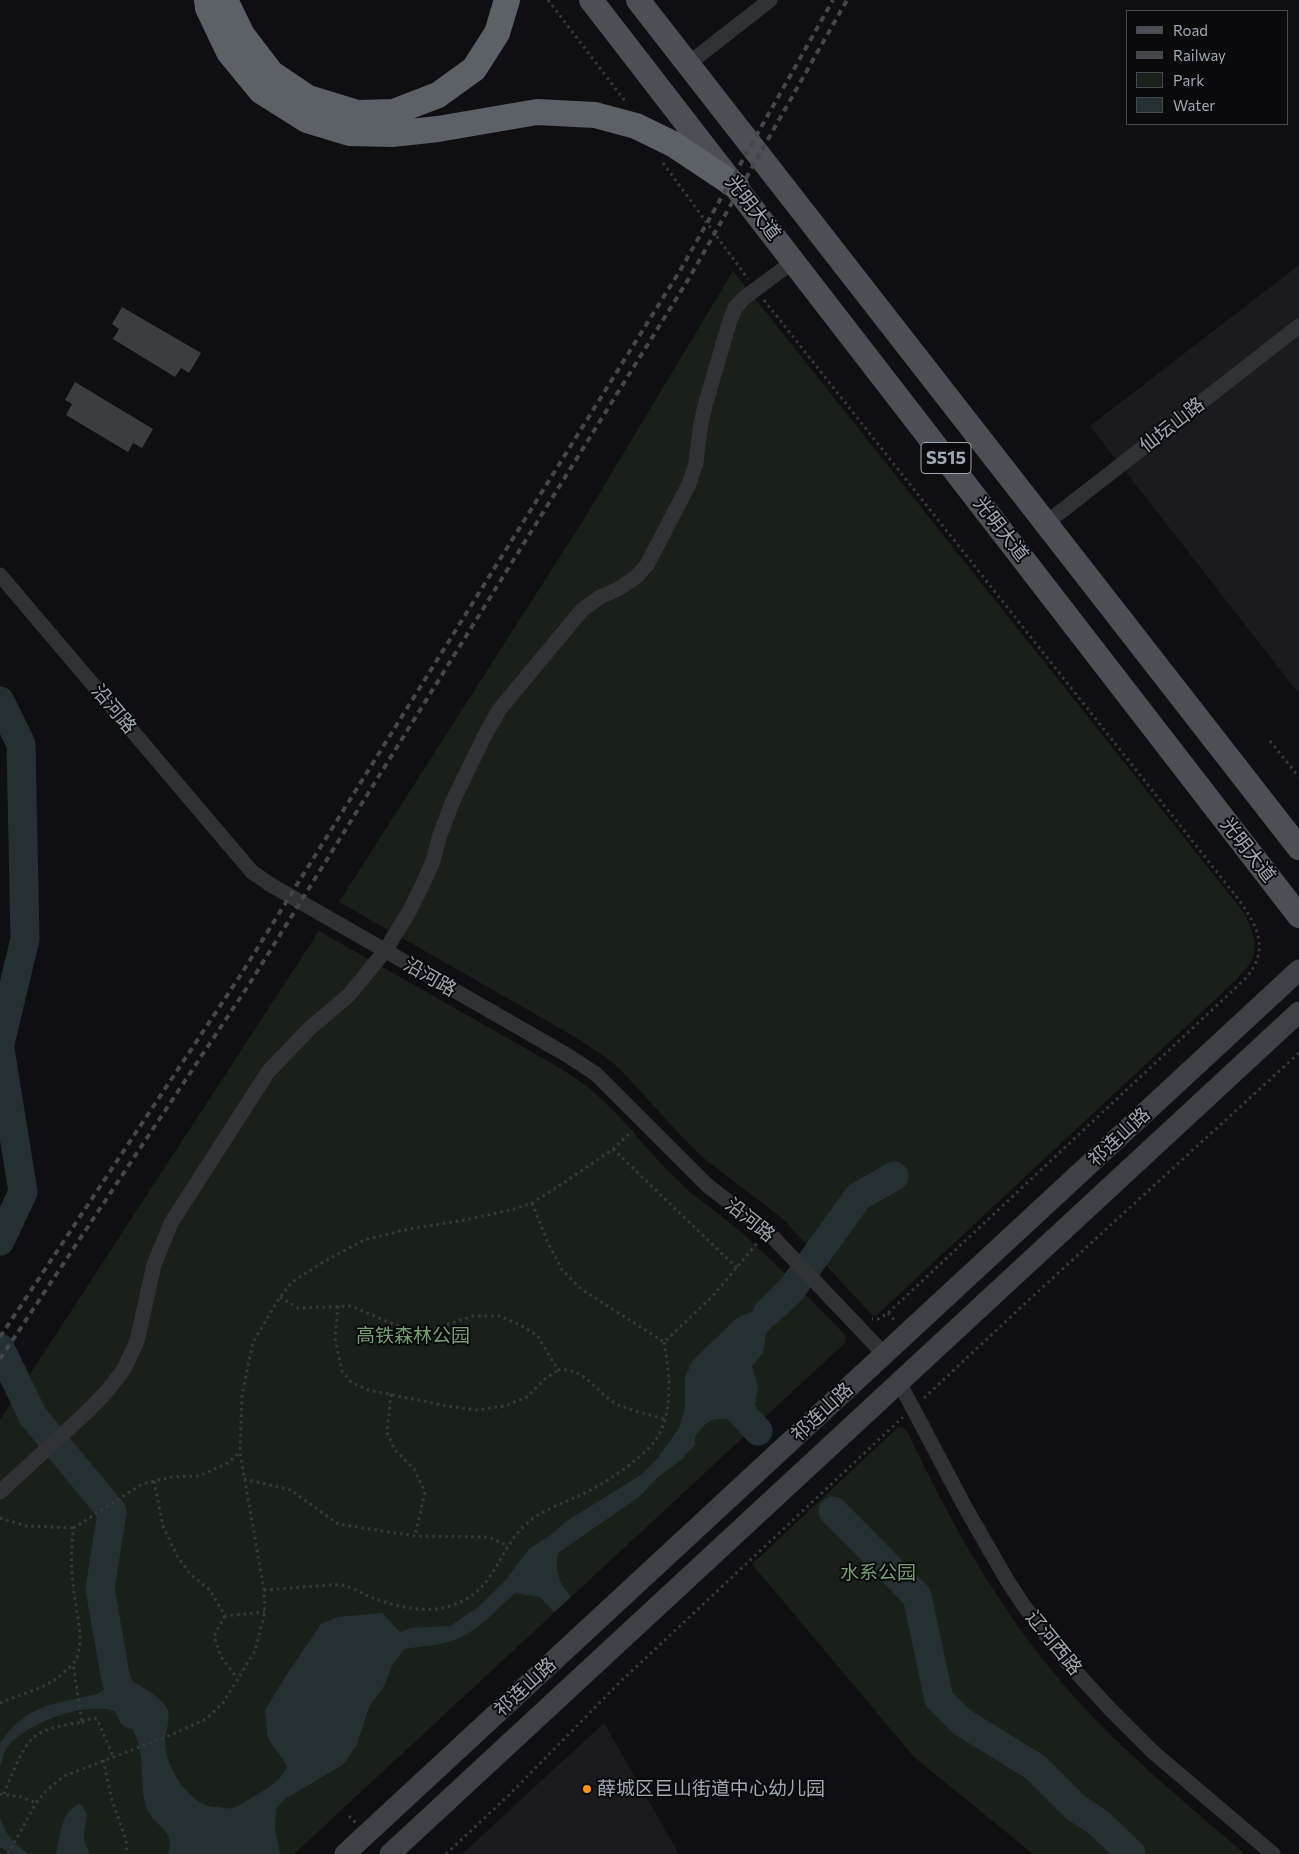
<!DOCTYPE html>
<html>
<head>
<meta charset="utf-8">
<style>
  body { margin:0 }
  #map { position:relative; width:1299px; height:1854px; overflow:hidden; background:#0f0f11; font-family:Commissioner,sans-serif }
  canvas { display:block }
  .legend { position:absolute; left:1126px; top:10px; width:162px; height:115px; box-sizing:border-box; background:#0a0a0c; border:1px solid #46494f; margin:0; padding:6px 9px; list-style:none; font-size:15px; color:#9fa8b3 }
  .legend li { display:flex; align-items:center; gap:10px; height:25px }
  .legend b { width:25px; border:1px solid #46494f }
</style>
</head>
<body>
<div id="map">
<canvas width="1299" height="1854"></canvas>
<ul class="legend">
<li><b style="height:6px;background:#4c4f55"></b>Road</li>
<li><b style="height:6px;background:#43464b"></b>Railway</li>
<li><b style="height:14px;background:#192019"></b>Park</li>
<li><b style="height:14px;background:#253035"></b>Water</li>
</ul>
</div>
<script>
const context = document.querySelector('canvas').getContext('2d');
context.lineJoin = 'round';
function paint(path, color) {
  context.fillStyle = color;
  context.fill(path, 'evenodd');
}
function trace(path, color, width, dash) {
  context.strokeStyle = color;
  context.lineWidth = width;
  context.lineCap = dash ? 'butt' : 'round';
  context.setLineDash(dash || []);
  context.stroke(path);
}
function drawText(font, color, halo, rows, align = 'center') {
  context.font = font + ' Commissioner,"Noto Sans SC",sans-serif';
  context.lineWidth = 4;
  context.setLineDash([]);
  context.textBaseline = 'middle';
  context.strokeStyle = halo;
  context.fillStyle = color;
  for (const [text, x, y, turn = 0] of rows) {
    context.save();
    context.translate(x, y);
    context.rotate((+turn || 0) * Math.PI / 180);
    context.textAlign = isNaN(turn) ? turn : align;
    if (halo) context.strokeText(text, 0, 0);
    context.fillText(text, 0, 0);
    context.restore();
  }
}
const built = new Path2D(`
  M1299,265V694L1090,426Z
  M604,1723L679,1854H462Z`);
const green = new Path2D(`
  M733,271L1245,914C1258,945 1261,954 1236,980L877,1315L873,1316L782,1218L707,1161L685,1140L620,1069L604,1056L575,1037L339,902L584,519Z
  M319,931L560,1068L587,1086L616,1113L664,1167L690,1192L740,1231L788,1276L846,1336L845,1343L294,1854H0V1420Z
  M898,1427L904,1428L908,1433C950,1522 999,1609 1063,1684C1117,1747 1182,1800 1245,1854H1033L914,1757L752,1564Z`);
const water = new Path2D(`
  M788,1276L805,1293L783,1312L766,1334L763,1353L752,1366L758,1386L755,1405L762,1420L746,1436L730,1419C710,1418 706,1422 695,1437V1445L680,1461L659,1476L639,1497L558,1553C554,1571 559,1583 571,1597L554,1612L540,1597L515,1593C497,1609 479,1630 457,1639C441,1646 421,1646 404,1649L392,1666L384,1686L369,1707L357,1744L344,1764L285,1799L276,1809L275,1829L280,1854H168C177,1831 154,1826 147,1809C138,1784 147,1756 133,1730C129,1722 121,1713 111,1710C83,1702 19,1725 5,1751C3,1756 2,1761 0,1766V1743C27,1704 54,1704 97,1694C107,1690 112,1680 123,1679C133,1679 163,1699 167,1708C172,1718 165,1731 165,1742C165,1765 186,1799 208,1806C212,1807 216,1807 220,1807C223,1808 228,1809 231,1808C238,1807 246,1801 251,1798C265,1790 283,1780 287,1766L268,1738L265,1711L285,1677L321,1624L338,1617L382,1613L400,1632L411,1628L450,1626L477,1608L504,1582L529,1549L555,1532L565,1522L641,1475L657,1459L679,1428L685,1408V1377L693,1360L737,1318L753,1311Z
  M80,1804C93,1819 83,1822 84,1838C84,1843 88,1850 90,1854H56C60,1836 61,1810 80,1804Z
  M0,1818C7,1836 13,1843 29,1854H12L0,1847Z`);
const river = new Path2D(`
  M0,701L21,744L25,939L0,1043
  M0,1049L23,1192L0,1241
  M768,1312L791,1290L858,1197L894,1176
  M0,1348L33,1416L112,1512L100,1589L116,1680L132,1714
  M728,1398L758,1431
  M833,1511L917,1596L939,1699L962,1722L1035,1767L1075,1807L1099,1823L1131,1854`);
const building = new Path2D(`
  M122,307L201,353L189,373L181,368L175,377L113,339L119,329L112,324Z
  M75,382L153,429L142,448L133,443L128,452L66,415L72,404L65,400Z`);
const path = new Path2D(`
  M548,0L625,101
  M663,163L748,279
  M764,300L1239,900C1259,928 1270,952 1244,980L888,1313L878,1319H872
  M1270,741L1299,777
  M613,1149L737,1268
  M532,1203L548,1243L562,1270L581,1289L664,1342L712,1297L758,1242
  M280,1297L298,1308L351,1306L400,1327L431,1330L473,1316H500L522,1326L537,1335L558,1370C583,1367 594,1389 613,1402C623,1409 652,1415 664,1419
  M338,1306L335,1338L342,1371L351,1382L368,1390L447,1406L476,1410L505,1406L527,1397L545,1379L558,1370
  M888,1313L896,1322
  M391,1394L387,1433L395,1450L414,1469L425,1492L415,1536
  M924,1398L1033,1296L1299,1053
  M244,1479L291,1490L338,1524L415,1536L489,1537L508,1546
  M154,1481L163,1526L177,1556L191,1575L210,1590L225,1616L265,1612
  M0,1518L26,1526L74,1528
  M264,1590C281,1589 299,1587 317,1586C324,1586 332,1584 340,1585C349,1585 359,1592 368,1596C393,1606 426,1615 453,1605C496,1590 496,1553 525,1525C540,1511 563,1503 581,1495C605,1483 653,1454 662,1428C673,1400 669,1371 664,1342
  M225,1616L214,1636L221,1657L237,1678
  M0,1703C18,1695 40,1690 56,1679C63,1673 74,1665 77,1657C84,1637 76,1612 74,1592C71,1569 70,1551 74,1528L142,1484L172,1477L199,1476L228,1463L240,1452
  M82,1722L93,1718L97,1719L113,1756
  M103,1760L112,1800L126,1840L127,1854
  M0,1794L21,1797L36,1803
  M4,1794C10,1779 21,1749 33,1738C45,1727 67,1725 82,1722L73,1663
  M349,1816L356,1823
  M8,1854L36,1803L46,1791L64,1776L171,1735L206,1719L223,1703L255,1651L265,1612L264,1590L240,1452L242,1395L253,1342L280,1297L292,1282L325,1261L364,1240L409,1229L465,1220L514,1209L532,1203L565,1182L613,1149L632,1131
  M446,1854L509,1795L619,1683L903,1417`);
const minor = new Path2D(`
  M688,64L770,0
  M1045,524L1299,326
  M0,575L252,872L271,885L567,1055L596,1074L708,1186L767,1231L884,1354
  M899,1382L965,1507L1007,1580L1024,1606L1066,1661L1110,1709L1153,1752L1273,1854
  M0,1492L89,1410L107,1391L124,1369L137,1341L154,1265L171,1223L268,1072L310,1028L349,995L385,951L410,910L420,890L432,864L440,835L452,803L484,737L499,710L582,610L600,597L618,589L636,577L647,565L689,484L696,463L700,428L705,406L729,323L735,308L744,298L794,261`);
const secondary = new Path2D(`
  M345,1854L1299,970
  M390,1854L1299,1012`);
const primary = new Path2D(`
  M591,0L1299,916
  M638,0L1299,848`);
const motorway = new Path2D(`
  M207,0L208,8L229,52L261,91L307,120L350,133L392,134L438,129L537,112L595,115L636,126L673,144L736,186
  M225,0L242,35L271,73L308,98L357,113L394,112L438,95L474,69L497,33L507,0`);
const rail = new Path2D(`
  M0,1337L240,976L681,269L833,0
  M0,1359L250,983L691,275L847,0`);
const markers = [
  [587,1789,5,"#fd931b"]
];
const shields = [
  [946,458,50]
];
const shieldNames = [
  ["S515",946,458]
];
const streetNames = [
  ["光明大道",753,208,52],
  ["仙坛山路",1172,425,-38],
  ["光明大道",1001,529,52],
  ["沿河路",114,709,50],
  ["光明大道",1248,850,52],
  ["沿河路",430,977,30],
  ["祁连山路",1119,1137,-43],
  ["沿河路",750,1220,39],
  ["祁连山路",822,1412,-43],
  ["辽河西路",1054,1643,51],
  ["祁连山路",525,1687,-43]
];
const parkNames = [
  ["高铁森林公园",413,1336],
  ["水系公园",878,1573]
];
const poiNames = [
  ["薛城区巨山街道中心幼儿园",597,1789]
];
paint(built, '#1b1b1e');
paint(green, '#192019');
paint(water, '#253035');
trace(river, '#253035', 29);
paint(building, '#3b3d41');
trace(path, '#36393d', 3, [2.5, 4]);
trace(minor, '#303236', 15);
trace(secondary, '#3e4146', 21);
trace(primary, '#4c4f55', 24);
trace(motorway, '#5c6067', 26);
trace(rail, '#43464b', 4, [6, 5]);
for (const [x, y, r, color] of markers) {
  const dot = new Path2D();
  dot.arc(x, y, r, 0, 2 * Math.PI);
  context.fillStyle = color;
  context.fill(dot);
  trace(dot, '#0a0a0c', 2);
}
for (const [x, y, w] of shields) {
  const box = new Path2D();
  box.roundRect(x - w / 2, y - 15.5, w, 31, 4);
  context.fillStyle = '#0a0a0c';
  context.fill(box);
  trace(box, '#9fa8b3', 1);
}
drawText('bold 18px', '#9fa8b3', null, shieldNames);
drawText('19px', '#9fa8b3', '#0a0a0c', streetNames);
drawText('19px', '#789f74', '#0a0a0c', parkNames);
drawText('19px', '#9fa8b3', '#0a0a0c', poiNames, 'left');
</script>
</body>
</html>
